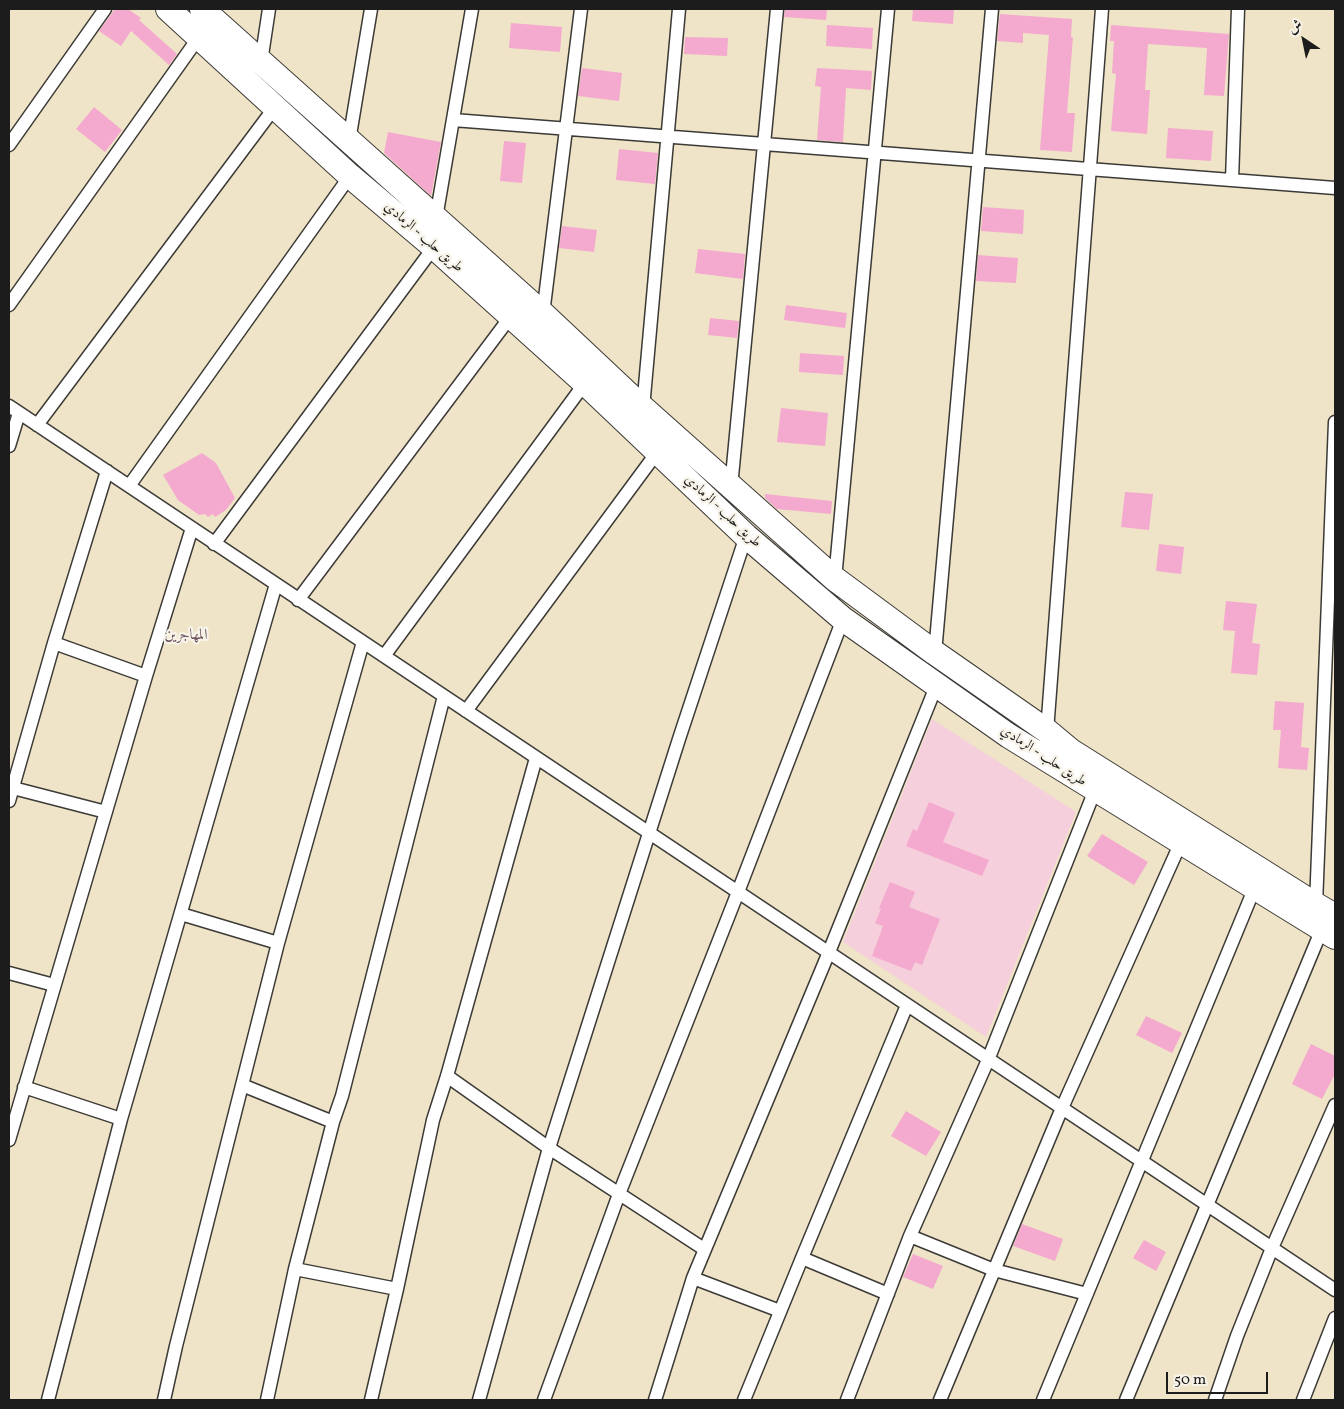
<!DOCTYPE html>
<html>
<head>
<meta charset="utf-8">
<style>
  body { margin:0 }
  #map { position:relative; width:1344px; height:1409px; overflow:hidden; background:#efe4c7; font-family:Vollkorn,Amiri,serif }
  canvas { display:block }
  .frame { position:absolute; inset:0; border:10px solid #1c1c1c; pointer-events:none }
  .north { position:absolute; left:1279px; top:15px; width:50px; height:50px; -webkit-text-stroke:4px #f7f3e8; paint-order:stroke; rotate:326deg; font-size:14px; font-weight:700; line-height:20px; text-align:center; color:#1c1c1c }
  .north::after { content:''; display:block; margin:auto; width:18px; height:22px; background:#1c1c1c; clip-path:polygon(50% 0,100% 100%,50% 72%,0 100%) }
  .scale { position:absolute; left:1166px; top:1372px; width:102px; height:22px; box-sizing:border-box; border:2px solid #1c1c1c; border-top:0; padding-left:6px; font-size:15px; line-height:18px; white-space:nowrap; color:#1c1c1c; -webkit-text-stroke:4px #f7f3e8; paint-order:stroke }
</style>
</head>
<body>
<div id="map">
<canvas width="1344" height="1409"></canvas>
<div class="frame"></div>
<div class="north">ش</div>
<div class="scale">50 m</div>
</div>
<script>
const context = document.querySelector('canvas').getContext('2d');
context.lineJoin = 'round';
function paint(path, color) {
  context.fillStyle = color;
  context.fill(path, 'evenodd');
}
function trace(path, color, width, dash) {
  context.strokeStyle = color;
  context.lineWidth = width;
  context.lineCap = dash ? 'butt' : 'round';
  context.setLineDash(dash || []);
  context.stroke(path);
}
function drawText(font, color, halo, rows, align = 'center') {
  context.font = font + ' Vollkorn,Amiri,serif';
  context.lineWidth = 4.5;
  context.setLineDash([]);
  context.textBaseline = 'middle';
  context.strokeStyle = halo;
  context.fillStyle = color;
  for (const [text, x, y, turn = 0] of rows) {
    context.save();
    context.translate(x, y);
    context.rotate((+turn || 0) * Math.PI / 180);
    context.textAlign = isNaN(turn) ? turn : align;
    if (halo) context.strokeText(text, 0, 0);
    context.fillText(text, 0, 0);
    context.restore();
  }
}
const built = new Path2D(`
  M932,719L1076,812L986,1037L843,942Z`);
const building = new Path2D(`
  M115,9H128L141,18L139,20L177,54L169,65L131,31L121,46L99,31Z
  M785,9H827L826,20L784,17Z
  M913,9H954L953,24L912,21Z
  M1000,14L1072,19L1071,37H1073L1067,113H1075L1072,152L1040,150L1049,35L1023,33V43L997,41Z
  M511,23L562,27L560,52L509,48Z
  M827,25L873,28L872,49L826,46Z
  M1111,25L1229,34L1224,96L1204,95L1207,48L1148,44L1145,90H1150L1147,134L1111,131L1116,74L1112,73L1114,41H1110Z
  M685,37L728,38L727,56L684,54Z
  M582,68L622,73L619,101L578,96Z
  M817,68L872,71L871,90L846,88L843,142L817,140L821,87L815,86Z
  M94,107L122,130L105,152L76,129Z
  M1168,128L1213,131L1211,161L1166,158Z
  M388,132L441,142L431,196L384,153Z
  M504,141L526,143L522,183L500,181Z
  M619,149L658,153L655,184L616,180Z
  M983,207L1024,210L1023,234L981,231Z
  M562,226L597,230L594,252L559,248Z
  M698,249L745,254L743,279L695,273Z
  M978,255L1018,258L1016,283L976,281Z
  M786,305L847,313L845,328L784,320Z
  M710,318L739,321L737,338L708,335Z
  M800,353L844,356L843,375L799,372Z
  M781,408L828,413L825,446L777,442Z
  M202,453L216,463L235,498L226,510L215,517L213,514L208,517L205,514L199,515L178,500L163,475Z
  M1125,492L1153,494L1149,530L1121,527Z
  M765,494L832,501L831,514L777,509L765,498Z
  M1159,544L1184,547L1181,574L1156,571Z
  M1226,601L1257,604L1252,643L1260,644L1257,675L1231,673L1235,631L1223,630Z
  M1275,701L1304,703L1301,747L1309,748L1307,770L1278,768L1281,730H1273Z
  M929,802L955,813L943,842L989,860L982,876L906,846L913,829L917,831Z
  M1102,834L1148,862L1134,885L1087,856Z
  M890,882L915,892L909,907L940,919L922,965L915,962L911,971L872,956L883,926L875,923L881,909L879,908Z
  M1146,1016L1182,1033L1172,1053L1136,1035Z
  M1311,1044L1335,1056V1074L1322,1099L1292,1084Z
  M906,1111L941,1132L926,1156L891,1136Z
  M1022,1224L1063,1239L1055,1261L1013,1246Z
  M1144,1240L1166,1252L1156,1271L1133,1258Z
  M913,1254L943,1266L933,1289L903,1277Z`);
const street = new Path2D(`
  M261,62L269,9
  M453,120L1335,188
  M349,141L371,9
  M9,145L105,9
  M1232,180L1238,9
  M436,218L472,9
  M9,305L199,37
  M543,314L581,9
  M9,406L1335,1290
  M643,408L679,9
  M37,425L275,107
  M9,446L19,413
  M129,486L350,176
  M731,487L777,9
  M214,544L434,247
  M835,579L888,9
  M298,600L511,316
  M54,643L146,676
  M935,653L992,9
  M384,656L585,383
  M466,711L658,451
  M1047,731L1102,9
  M13,788L106,812
  M9,801L54,643L107,471
  M1316,905L1335,422
  M181,914L278,943
  M9,973L54,985
  M447,1076L549,1148L704,1249
  M242,1085L333,1122
  M24,1087L121,1119
  M9,1140L146,676L192,528
  M910,1236L994,1270L1087,1294
  M802,1258L888,1294
  M295,1269L397,1289
  M693,1278L780,1311
  M48,1400L121,1119L276,584
  M164,1400L176,1346L278,943L363,642
  M267,1400L295,1269L333,1122L342,1096L444,696
  M371,1400L397,1289L433,1120L447,1076L536,758
  M479,1400L549,1148L679,739L746,536
  M544,1400L619,1194L738,892L843,619
  M655,1400L693,1278L829,952L937,684
  M744,1400L802,1258L907,1005
  M847,1400L910,1236L988,1060L1095,790
  M940,1400L1062,1108L1181,842
  M1043,1400L1255,887
  M1126,1400L1322,929
  M1215,1400L1237,1336L1272,1248L1335,1105
  M1303,1400L1335,1318`);
const highway = new Path2D(`
  M168,9L350,176L434,247L585,383L746,536L843,619L1009,736L1335,937
  M202,9L543,314L643,408L835,579L935,653L1047,731L1071,751L1316,905L1335,916`);
const streetNames = [
  ["طريق حلب - الرمادي",423,238,41],
  ["طريق حلب - الرمادي",722,512,43],
  ["طريق حلب - الرمادي",1043,757,33]
];
const neighbourhoodNames = [
  ["المهاجرين",186,636]
];
paint(built, '#f5cfdb');
paint(building, '#f4a9ce');
trace(street, '#3c3a36', 15);
trace(highway, '#3c3a36', 26);
trace(street, '#fff', 12);
trace(highway, '#fff', 24);
drawText('14px', '#1c1c1c', '#f7f3e8', streetNames);
drawText('15px', '#684d5a', '#f7f3e8', neighbourhoodNames);
</script>
</body>
</html>
